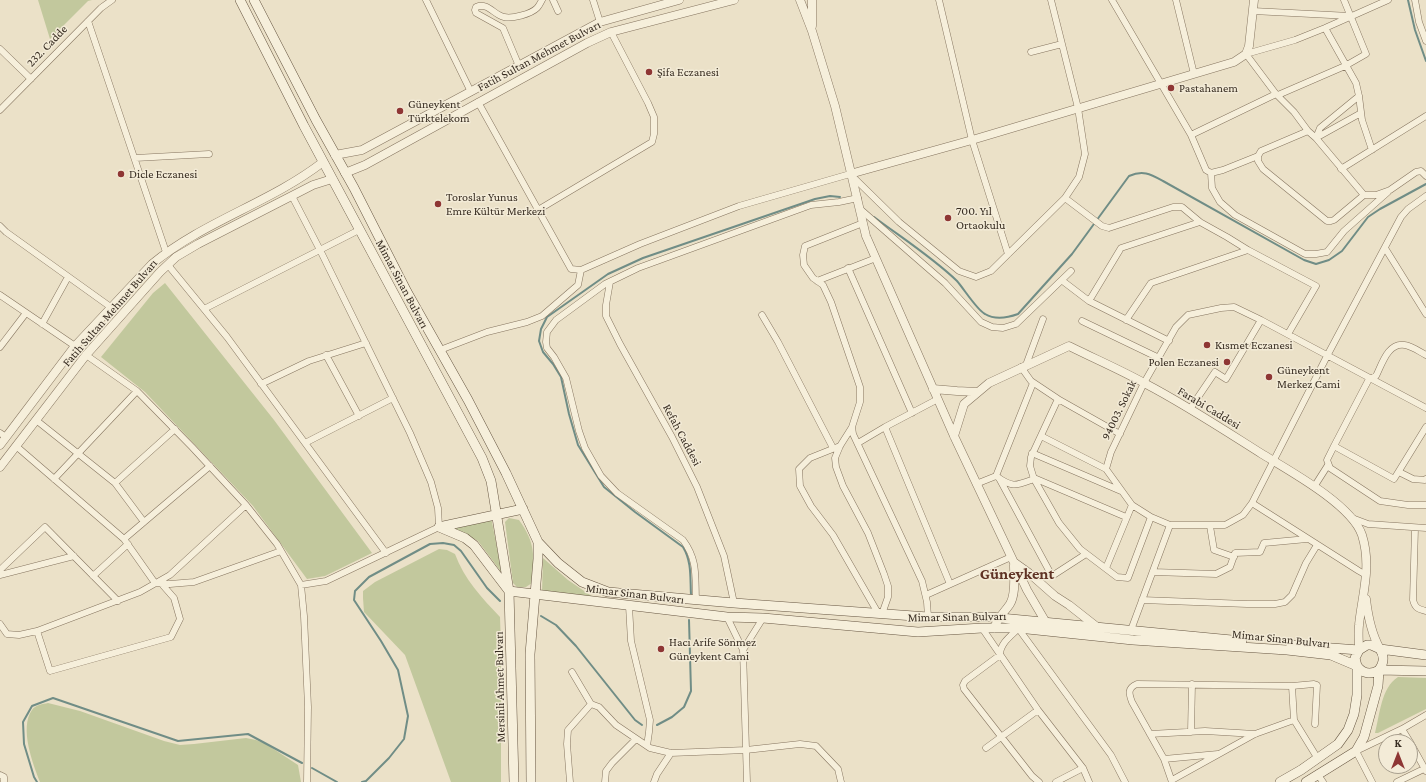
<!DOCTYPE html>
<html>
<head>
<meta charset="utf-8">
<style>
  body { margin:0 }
  #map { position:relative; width:1426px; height:782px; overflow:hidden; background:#ebe1c8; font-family:"Crimson Pro",serif }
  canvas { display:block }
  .north { position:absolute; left:1378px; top:734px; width:40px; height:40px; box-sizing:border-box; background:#f3ebd7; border:1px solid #a89f8e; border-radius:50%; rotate:0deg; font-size:11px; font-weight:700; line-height:16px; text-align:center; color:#372c21 }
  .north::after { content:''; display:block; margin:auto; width:14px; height:18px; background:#8e3634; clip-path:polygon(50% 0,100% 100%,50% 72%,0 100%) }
</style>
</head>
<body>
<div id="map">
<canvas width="1426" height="782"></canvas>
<div class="north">K</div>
</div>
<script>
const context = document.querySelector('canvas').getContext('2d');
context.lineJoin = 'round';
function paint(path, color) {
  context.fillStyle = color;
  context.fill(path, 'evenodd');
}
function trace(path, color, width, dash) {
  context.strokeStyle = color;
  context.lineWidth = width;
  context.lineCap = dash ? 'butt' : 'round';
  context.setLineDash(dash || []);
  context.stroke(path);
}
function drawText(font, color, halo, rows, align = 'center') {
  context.font = font + ' "Crimson Pro",serif';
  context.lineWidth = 3;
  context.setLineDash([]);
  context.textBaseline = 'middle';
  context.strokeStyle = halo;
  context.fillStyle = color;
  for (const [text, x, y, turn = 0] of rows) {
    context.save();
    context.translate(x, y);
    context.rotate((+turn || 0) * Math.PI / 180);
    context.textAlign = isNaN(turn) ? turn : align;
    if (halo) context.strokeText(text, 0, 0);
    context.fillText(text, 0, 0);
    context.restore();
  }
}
const green = new Path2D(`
  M38,0H92L88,1L50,39Z
  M165,283L274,420L372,553L325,576L307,579L253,506L145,392L101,357L153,293Z
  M491,517L502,573L478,541L452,527Z
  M509,518L519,520C536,543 534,557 532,583L526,587H517L513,583L505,522Z
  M439,549L447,550L455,554C464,579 482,598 500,617L501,648V782H451L405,655L364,612L363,598V591L375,582Z
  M543,558L568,580L593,597L542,592Z
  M1398,677L1426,678V709L1378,733H1375C1380,714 1381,688 1398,677Z
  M48,703L80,711L164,741L180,745L194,744L246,738L256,740L266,744L298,765L301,782H40C33,764 19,728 32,710C35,705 43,704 48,703Z`);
const stream = new Path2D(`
  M1408,0L1415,30L1426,61
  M874,217C902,238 932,257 957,281C964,289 977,310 985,314C995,320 1007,318 1018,314L1072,254L1129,176C1143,170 1150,174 1163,181L1304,260L1316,264L1329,260L1342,251L1368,217L1380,209L1426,184
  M691,595C690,578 692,562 683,547L635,512L604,487L578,445L569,414L561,377L553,364L543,352L539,341L541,329L547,317L608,274L643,258L815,199L830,196L840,197
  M541,616L556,625L576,646L635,720L642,725
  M657,725L672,717L684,707L691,691L689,620
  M312,768L337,782
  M37,782L34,777L24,744L23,722L32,706L53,698L178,741L248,734L302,763
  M362,782L366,781L389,758L404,739L408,716L398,670L381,641L354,600L355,591L369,577L430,544L443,543L454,545L461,551L487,588L500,601`);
const minor = new Path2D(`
  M426,0L471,92
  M553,0L558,11
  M593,0L600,22
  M939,0L972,140L1008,254
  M1112,0L1191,135L1206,170L1211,173L1223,170L1258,156
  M1176,0L1194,74
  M1388,0L1325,28L1295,40L1246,54L1276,94L1294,112L1308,131L1316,138L1364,195H1376L1390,190L1416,172L1421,171L1426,176
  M1415,0L1419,22L1426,41
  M1253,11L1350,16
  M88,21L166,252
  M1325,28L1356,83L1359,96L1362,120L1372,150
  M0,49L31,79
  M1031,52L1062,44
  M519,66L503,28L476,13L475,10L476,7C488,2 494,15 504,17C512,19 531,14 537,8C539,6 541,2 542,0
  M1278,95L1345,66L1366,54L1344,0
  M478,102L571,269L581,270L640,244L739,206L850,174L899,222L959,271L976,277L991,271L1065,198L1079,177L1085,154L1078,108L1051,0
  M0,110L101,8L112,0
  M1308,131L1261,151L1258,156V161L1263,169L1327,221H1331L1334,220L1364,195
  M1191,135L1276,94
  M1316,138L1320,128L1359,96
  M1316,138L1361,113
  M135,158L209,154
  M1341,169L1426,116
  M1211,173L1212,188L1220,202L1235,215L1305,254H1316L1327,252L1344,231L1388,192
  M292,196L320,250L410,433L431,482L438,508L439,527L326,581L301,585
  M1426,196L1408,209L1401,217L1327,356L1252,503L1243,515L1225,525H1170L1151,517L1132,505L1106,469L1111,452L1144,383L1176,327L1188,315L1221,308L1234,307L1261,320L1426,408
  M1065,198L1102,226L1109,228L1173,207H1182L1200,222L1227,237L1248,250L1316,286L1288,334
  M860,209L945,283L981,322L992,327L1003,328L1016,324L1071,271
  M538,210L652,142L654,134V117L648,103L611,32
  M863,223L805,246L803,255L804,265L813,278L823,285L831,302L860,387V402L852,427L853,434L922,581L927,602L928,617
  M0,226L6,232L112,308
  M1385,248L1426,314
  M168,265L227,337L386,553
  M848,268L912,413
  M817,281L876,258
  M610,282L606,305V316L620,344L672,437L697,487L724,556L734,603
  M1064,282L1089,301L1169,341
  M0,295L75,346
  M1089,301L1121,248L1200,222
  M204,309L359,230
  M762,315L778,342L833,448
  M1126,320L1151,283L1248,250
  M1082,321L1159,358
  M42,324L68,277
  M0,347L26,313
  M440,350L487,332L527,322L542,316L578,285L581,270
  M86,355L137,391L192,447L246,505L277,544L301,585L304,616L308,707L307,782
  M326,355L359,416
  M1426,355C1420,352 1412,346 1405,345C1388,342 1382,364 1376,376L1369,379L1334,446L1327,460L1330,468L1380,501L1408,505H1426
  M1026,365L1043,319
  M1021,367L1031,381L1058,399L1120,434
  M261,384L309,361L366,343
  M1058,399L1031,457L1030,466L1034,479L1059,523L1080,549L1117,577L1128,578L1151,517
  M1190,409L1215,372L1226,379L1261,320
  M36,420L115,483L144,522
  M852,427L840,446L835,458L836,467L843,486L868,533L884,574L888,586V597L882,614
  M885,427L950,584
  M0,433L6,437
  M1041,436L1106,469
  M305,443L393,398
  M858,443L885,427L938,399
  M16,446L124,539L155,583L170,584L194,582L281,551
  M840,446L810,458L799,469L800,486L811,506L833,535L878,613
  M1334,446L1394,479L1426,427
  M1032,453L1121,491
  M1399,472L1413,479L1425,480L1426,479
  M996,476L1033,383
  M999,478L1052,576L1086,554
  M1034,478L1126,517
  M54,479L137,391
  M115,483L175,429
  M976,484L996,476C1013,488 1015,486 1034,479
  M1314,487L1328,465
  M1252,503L1359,571L1366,575
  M1352,518L1368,524L1426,528
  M1210,526L1214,550L1234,557
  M1415,528L1413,600C1415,608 1418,609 1426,611
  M124,539L210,466
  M1106,568L1132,505
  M0,570L45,527L118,601
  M1153,572L1216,574L1230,567L1235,553L1260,552L1264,543L1307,539
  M0,575L74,556
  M93,576L128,544
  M926,595L1011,557
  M696,600C695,577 698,560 683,540L617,493L601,476L585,448L579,431L566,378L554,357L547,348L546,342L547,332L556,320L605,284L638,268L811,205L839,202L858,198
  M1142,600L1247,604H1275L1285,602L1292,595L1306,563L1317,545
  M629,606L631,641L650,720L649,732L647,746
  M727,617L743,650L747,782
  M0,624L7,634L19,635L37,631L140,592L170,575L246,505
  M982,628L1038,710L1083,768L1089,782
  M1018,628L1111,755L1125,782
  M1019,628C1011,636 1000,643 1000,655L965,681L963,685L964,689L1032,776L1039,782
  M1131,630L1170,525
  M37,631L50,671L171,637L180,619L174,598L160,582
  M743,650L763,618
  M572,672L591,704L599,707L616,725L650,748L671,753L746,750L800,744L816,746L838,769L841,782
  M1292,686L1314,684L1317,685L1315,724
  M1402,729L1410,742
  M1191,732L1192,684
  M1150,734L1205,731L1255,734
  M1410,742L1426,771
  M986,748L1038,710
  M1164,759L1218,754
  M0,775L4,777V782
  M1318,775L1323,782
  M1172,780L1255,734L1294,720
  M570,782L567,744L568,730L591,704
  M605,782L606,771L612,763L636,739
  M654,782L657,774L671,753
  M1056,782L1083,768
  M1172,782L1164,759L1132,702C1129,694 1127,688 1137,684L1292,686L1294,720L1318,759
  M1372,782L1356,751L1402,729L1426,715
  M1397,782L1426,768`);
const tertiary = new Path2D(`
  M800,0L812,31L835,106L866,236L954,436L1027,590L1048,626
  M812,0V26
  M335,155L362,150L600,22L679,0
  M345,173L365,165L587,43L611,32L734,0
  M850,174L972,140L1234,62L1246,54L1249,46L1254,0
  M933,389L957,391L977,392
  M954,436L964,404L989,383L1069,346C1095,359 1121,370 1146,384C1186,405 1224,430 1262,454C1290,471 1352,505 1362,535C1372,567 1362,595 1359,625C1358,633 1359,642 1359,650
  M0,445L75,346L152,264C204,221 270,203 323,162
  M0,467L86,355L160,272L176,257L198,244L313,185L332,179
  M1015,563L1029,573L1055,596L1069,605L1097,627
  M1366,599C1368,617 1371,633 1380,649
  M994,628C999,616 1004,613 1010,604C1016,594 1014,577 1014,565`);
const secondary = new Path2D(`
  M240,0L304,126L482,458L491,481L509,591L514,782
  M254,0L316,120L354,188L407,292L468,400L506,473L538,542V559L530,654L531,782
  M439,527L465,538L474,545L509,591L727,617L763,618L918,632L982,628H1018L1133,640L1287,650L1331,655L1357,666C1363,674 1371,675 1379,670L1426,671
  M439,527L523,509
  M538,542L558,563L582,582L608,592L734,603L928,617H990L1242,641
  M1291,645L1359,650L1367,645H1371L1380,649L1426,655
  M1379,670C1384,663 1385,657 1380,649
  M1280,782L1301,770L1338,744L1348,730L1354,714L1357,695V666L1355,658L1359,650
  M1306,782L1356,751L1364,737L1378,686L1379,670`);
const markers = [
  [649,72,4,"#8e3634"],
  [1171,88,4,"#8e3634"],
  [400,111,4,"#8e3634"],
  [121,174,4,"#8e3634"],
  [438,204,4,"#8e3634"],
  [948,218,4,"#8e3634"],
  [1207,345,4,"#8e3634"],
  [1227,362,4,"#8e3634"],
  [1269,377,4,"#8e3634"],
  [661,649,4,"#8e3634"]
];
const streetNames = [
  ["232. Cadde",47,46,-46],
  ["Fatih Sultan Mehmet Bulvarı",539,56,-28],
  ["Mimar Sinan Bulvarı",402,284,62],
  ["Fatih Sultan Mehmet Bulvarı",110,313,-49],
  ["Farabi Caddesi",1209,408,31],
  ["94003. Sokak",1119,410,-64],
  ["Refah Caddesi",682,435,62],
  ["Mimar Sinan Bulvarı",635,594,7],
  ["Mimar Sinan Bulvarı",957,617,-1],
  ["Mimar Sinan Bulvarı",1281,639,6],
  ["Mersinli Ahmet Bulvarı",500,687,-91]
];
const poiNames = [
  ["Şifa Eczanesi",657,72],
  ["Pastahanem",1179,88],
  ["Güneykent",408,104],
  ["Türktelekom",408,118],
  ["Dicle Eczanesi",129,174],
  ["Toroslar Yunus",446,197],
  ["Emre Kültür Merkezi",446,211],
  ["700. Yıl",956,211],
  ["Ortaokulu",956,225],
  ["Kısmet Eczanesi",1215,345],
  ["Polen Eczanesi",1219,362,"right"],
  ["Güneykent",1277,370],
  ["Merkez Cami",1277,384],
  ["Hacı Arife Sönmez",669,642],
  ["Güneykent Cami",669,656]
];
const districtNames = [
  ["Güneykent",1017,574]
];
paint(green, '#c2c89d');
trace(stream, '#708d86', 2);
trace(minor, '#85745f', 7);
trace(tertiary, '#85745f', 9);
trace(secondary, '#675642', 10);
trace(minor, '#f6efdb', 6);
trace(tertiary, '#f6efdb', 8);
trace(secondary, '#f6efdb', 9);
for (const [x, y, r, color] of markers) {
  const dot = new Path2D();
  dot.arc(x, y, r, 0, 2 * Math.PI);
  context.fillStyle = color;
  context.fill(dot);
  trace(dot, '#f3ebd7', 1.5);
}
drawText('12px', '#372c21', '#f3ebd7', streetNames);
drawText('12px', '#372c21', '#f3ebd7', poiNames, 'left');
drawText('bold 16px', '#5f3224', '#f3ebd7', districtNames);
</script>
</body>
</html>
